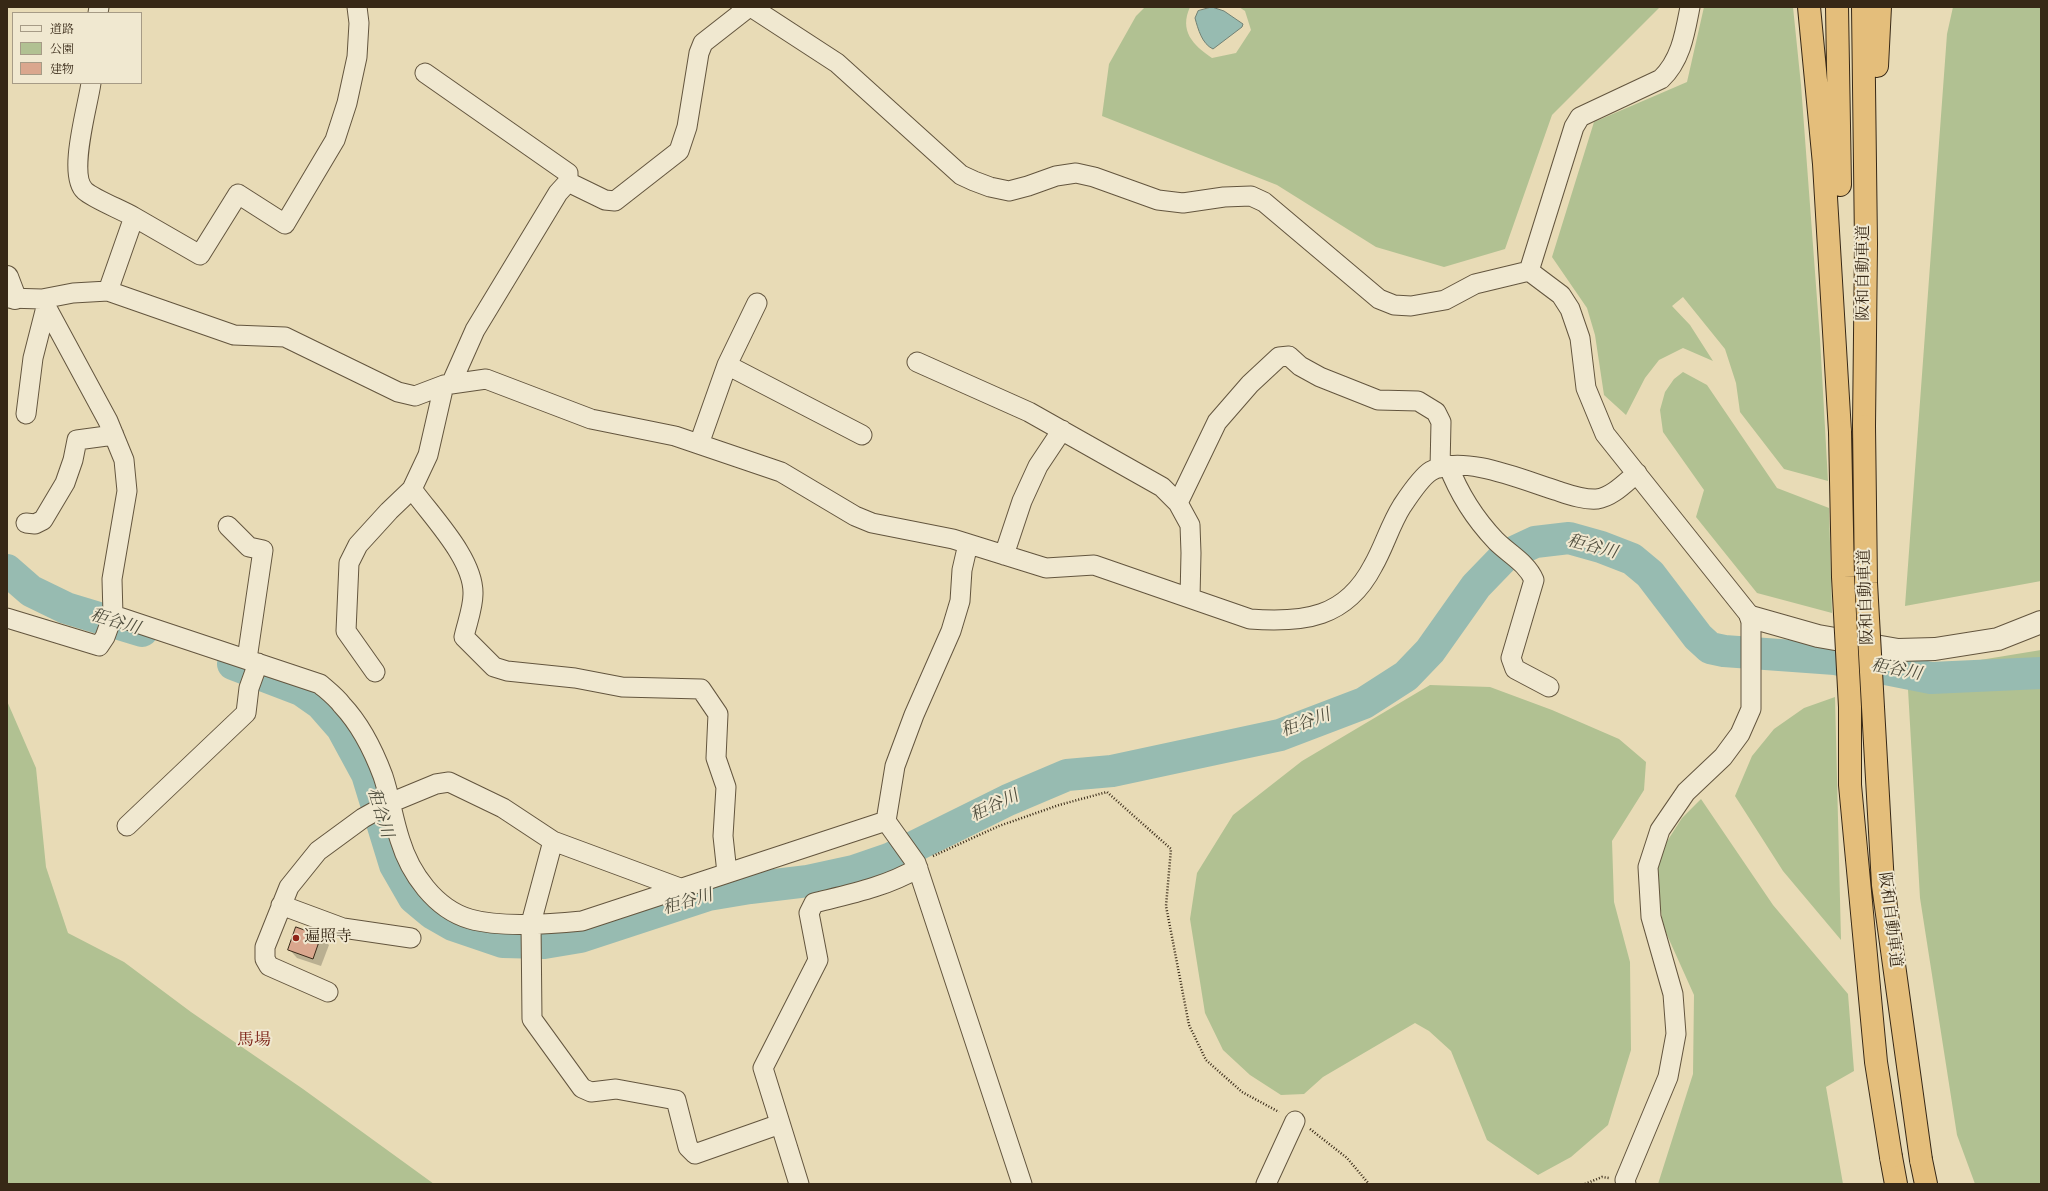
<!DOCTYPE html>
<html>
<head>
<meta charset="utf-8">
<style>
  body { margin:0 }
  #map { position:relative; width:2048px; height:1191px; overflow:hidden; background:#e8dbb6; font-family:"IM FELL DW Pica","Noto Serif JP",serif }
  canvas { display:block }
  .frame { position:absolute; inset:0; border:8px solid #372816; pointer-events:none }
  .legend { position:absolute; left:12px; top:12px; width:130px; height:72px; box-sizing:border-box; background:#f0e8d0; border:1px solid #a69b86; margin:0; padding:5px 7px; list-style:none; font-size:12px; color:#372816 }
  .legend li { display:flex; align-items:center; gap:8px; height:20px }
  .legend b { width:20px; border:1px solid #a69b86 }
</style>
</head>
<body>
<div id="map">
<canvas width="2048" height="1191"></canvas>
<div class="frame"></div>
<ul class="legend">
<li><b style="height:5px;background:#f0e8d0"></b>道路</li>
<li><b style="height:11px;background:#b1c192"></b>公園</li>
<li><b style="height:11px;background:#daa78e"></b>建物</li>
</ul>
</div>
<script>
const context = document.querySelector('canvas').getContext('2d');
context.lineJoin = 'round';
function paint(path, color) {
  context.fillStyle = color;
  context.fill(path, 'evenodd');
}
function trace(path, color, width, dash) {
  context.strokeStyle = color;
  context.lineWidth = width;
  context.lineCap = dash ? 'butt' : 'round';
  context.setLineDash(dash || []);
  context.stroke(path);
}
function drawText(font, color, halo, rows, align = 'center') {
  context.font = font + ' "IM FELL DW Pica","Noto Serif JP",serif';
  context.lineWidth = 4;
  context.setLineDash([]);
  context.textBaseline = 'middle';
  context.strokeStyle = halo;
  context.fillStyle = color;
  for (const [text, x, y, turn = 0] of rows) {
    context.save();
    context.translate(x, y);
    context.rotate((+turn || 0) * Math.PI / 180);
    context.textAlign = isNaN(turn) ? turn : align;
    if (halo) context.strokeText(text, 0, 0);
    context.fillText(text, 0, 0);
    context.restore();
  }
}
const green = new Path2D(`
  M1145,7H1190C1179,31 1193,45 1212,58L1236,53L1251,30L1245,11L1239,7H1660L1552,115L1505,249L1444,267L1376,247L1277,185L1102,116L1109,64L1136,16Z
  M1704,7H1793L1801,85L1820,339L1828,481L1784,469L1740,412L1736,383L1725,349L1683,297L1672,306L1690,325L1713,361L1683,348L1659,360L1645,378L1626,415L1604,395L1595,335L1587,308L1552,257L1594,122L1687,82Z
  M1953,7H2041V581L1905,606L1947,34Z
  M1683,372L1707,385L1777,488L1829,508L1832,613L1757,593L1696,517L1704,490L1663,432L1660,410L1665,392L1674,379Z
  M2041,650V1184H1975L1957,1135L1920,898L1907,672Z
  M1430,685L1490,687L1552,710L1619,739L1646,762L1644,790L1612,841L1614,902L1630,962L1631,1050L1608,1125L1571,1157L1538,1175L1487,1140L1451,1051L1429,1031L1415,1023L1323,1077L1304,1094L1281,1095L1250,1075L1223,1050L1205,1013L1190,919L1197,873L1233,815L1302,761Z
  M1835,697L1841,940L1783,871L1735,796L1752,756L1774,729L1804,708Z
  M7,701L36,768L46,867L68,933L124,962L191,1012L303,1089L434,1184H7Z
  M1701,799L1773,905L1848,994L1854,1071L1826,1087L1843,1184H1658L1693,1074L1694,995L1663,926L1656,871L1664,846L1682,818Z`);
const water = new Path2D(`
  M1212,7L1224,11L1243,24L1242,27L1213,49C1202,44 1198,29 1195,18L1198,11Z`);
const shadow = new Path2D(`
  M320,937L329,945L321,966L297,958L289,949Z`);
const river = new Path2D(`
  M7,570L31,591L66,608L142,631
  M233,664L301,690L321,704L342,728L367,774L395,865L414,898L432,913L453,925L503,942L544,943L580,937L708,895L750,888L808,881L854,871L889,859L1008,800L1067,775L1112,771L1280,735L1364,703L1406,676L1430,651L1476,586L1505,556L1535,542L1569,538L1601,547L1632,559L1650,574L1698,637L1710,648L1724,651L1835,659L1931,678L2041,673`);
const building = new Path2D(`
  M296,927L321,936L313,959L288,950Z`);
const path = new Path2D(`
  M933,856L999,826L1059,805L1107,792L1171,849L1166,906L1189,1025L1206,1060L1242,1092L1279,1112
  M1310,1129L1347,1158L1369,1184
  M1585,1184L1602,1177L1609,1178`);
const minor = new Path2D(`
  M751,7L837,63L961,175L974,181L990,187L1009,191L1028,186L1056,176L1076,173L1094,177L1158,200L1183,203L1224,197L1251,196L1264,202L1379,299L1394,305L1411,306L1445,300L1475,284L1529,271L1561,295L1570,309L1580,338L1586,388L1605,434L1751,617V709L1740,734L1723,757L1686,792L1660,830L1648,867L1651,917L1673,994L1676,1034L1668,1077L1625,1180L1626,1184
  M98,13L99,7
  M425,73L568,173V182
  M91,83C88,106 67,175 85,191C94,199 122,210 134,217L108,291
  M134,217L200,255L238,194L285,224L335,140L347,103L357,57L359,23L357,7
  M1529,271L1574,127L1580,117L1661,79C1681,60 1685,33 1690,7
  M7,298L42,299L73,293L108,291L234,335L285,337L398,392L415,396L444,385L486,379L591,419L675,436L781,472L855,516L872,523L953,539L1046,568L1094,565L1250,619C1304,623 1346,618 1373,566C1384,547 1390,525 1402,506C1408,497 1421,477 1431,471C1462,453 1525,481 1558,491C1570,495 1584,500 1597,499C1612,497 1625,483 1637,473
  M917,362L1029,412L1162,487L1178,503
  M727,365L862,435
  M451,384L475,330L558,193L568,182L605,200L615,201L679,151L687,127L699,53L703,43L749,7
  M26,414L33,358L46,307
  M699,444L727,365L757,303
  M1448,465C1459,494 1475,519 1496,541C1509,554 1527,563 1534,580L1511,658L1515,669L1549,687
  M412,489C432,517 474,559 473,594C473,608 467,623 464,637L494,667L507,671L575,678L622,687L701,689L718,714L716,758L726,787L723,836L727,873
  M26,523L35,524L43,520L65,483L73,460L77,440L114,435
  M228,526L249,547L263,550L247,659
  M968,544L962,570L960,601L951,631L914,715L895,766L886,821L916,863L1022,1184
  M1004,555L1022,501L1038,466L1062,430
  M1190,598L1191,553L1190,525L1178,503L1217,422L1250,384L1279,357L1289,356L1300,366L1320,377L1378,400L1418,401L1436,412L1441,422L1440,468
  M113,615L320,684C328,691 336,697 342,705C360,724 374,752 383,776C390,797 393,819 400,840C410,873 435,909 470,919C501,928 550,924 582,921L886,821
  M7,618L99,646L105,637L113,615L112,579L127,491L124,460L108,421L42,299
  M375,672L346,631L349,563L358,545L389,511L412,489L428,455L444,385
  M127,826L246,713L249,688L258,663
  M553,841L531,923L532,1019L582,1088L591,1092L616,1089L676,1100L688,1147L695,1154L780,1124
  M281,905L343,928L411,938
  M328,992L269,966L265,959V947L289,887L318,851L363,818L390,803L436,784L449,782L503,808L553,841L680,888
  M799,1184L763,1068L818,960L809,913L814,903C850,894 886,887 918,868
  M1266,1184L1295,1121`);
const tertiary = new Path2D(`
  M7,277L15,298
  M1751,617L1818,636L1898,650L1935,649L1998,639L2041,622`);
const motorway = new Path2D(`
  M1809,7L1824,164L1840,432
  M1837,7L1840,185
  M1863,7L1866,244L1864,426
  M1877,66L1880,7
  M1891,1157L1896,1184
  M1921,1160L1926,1184`);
const motorwayBridge = new Path2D(`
  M1864,426L1866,583L1883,885L1921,1160
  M1840,432L1843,577L1850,707V785L1876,1062L1891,1157`);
const markers = [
  [296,938,4,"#8f2418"]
];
const streetNames = [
  ["阪和自動車道",1865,273,-90],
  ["阪和自動車道",1867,597,-92],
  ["阪和自動車道",1889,920,83]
];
const poiNames = [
  ["遍照寺",304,938]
];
const waterNames = [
  ["秬谷川",1592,548,15],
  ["秬谷川",115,623,17],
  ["秬谷川",1896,671,11],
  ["秬谷川",1306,724,-20],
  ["秬谷川",995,807,-25],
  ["秬谷川",379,813,73],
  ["秬谷川",688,903,-16]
];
const neighbourhoodNames = [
  ["馬場",254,1041]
];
paint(green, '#b1c192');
paint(water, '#97bbb1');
trace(water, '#718073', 1);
paint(shadow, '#0003');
trace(river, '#97bbb1', 32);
paint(building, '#daa78e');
trace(building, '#372816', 1);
trace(minor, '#63553e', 21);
trace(tertiary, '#63553e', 24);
trace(motorway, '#372816', 24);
trace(path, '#372816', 2.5, [1, 2]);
trace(minor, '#f0e8d0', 19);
trace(tertiary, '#f0e8d0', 22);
trace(motorway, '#e4be7b', 22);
trace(motorwayBridge, '#372816', 24, []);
trace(motorwayBridge, '#e4be7b', 22);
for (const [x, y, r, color] of markers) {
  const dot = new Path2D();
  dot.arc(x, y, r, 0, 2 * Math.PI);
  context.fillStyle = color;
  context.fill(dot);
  trace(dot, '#f0e8d0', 1.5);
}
drawText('16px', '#372816', '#f0e8d0', streetNames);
drawText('16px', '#372816', '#f0e8d0', poiNames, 'left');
drawText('italic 17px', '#4f4d3d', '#f0e8d0', waterNames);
drawText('17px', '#7a1f14', '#f0e8d0', neighbourhoodNames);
</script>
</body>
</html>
